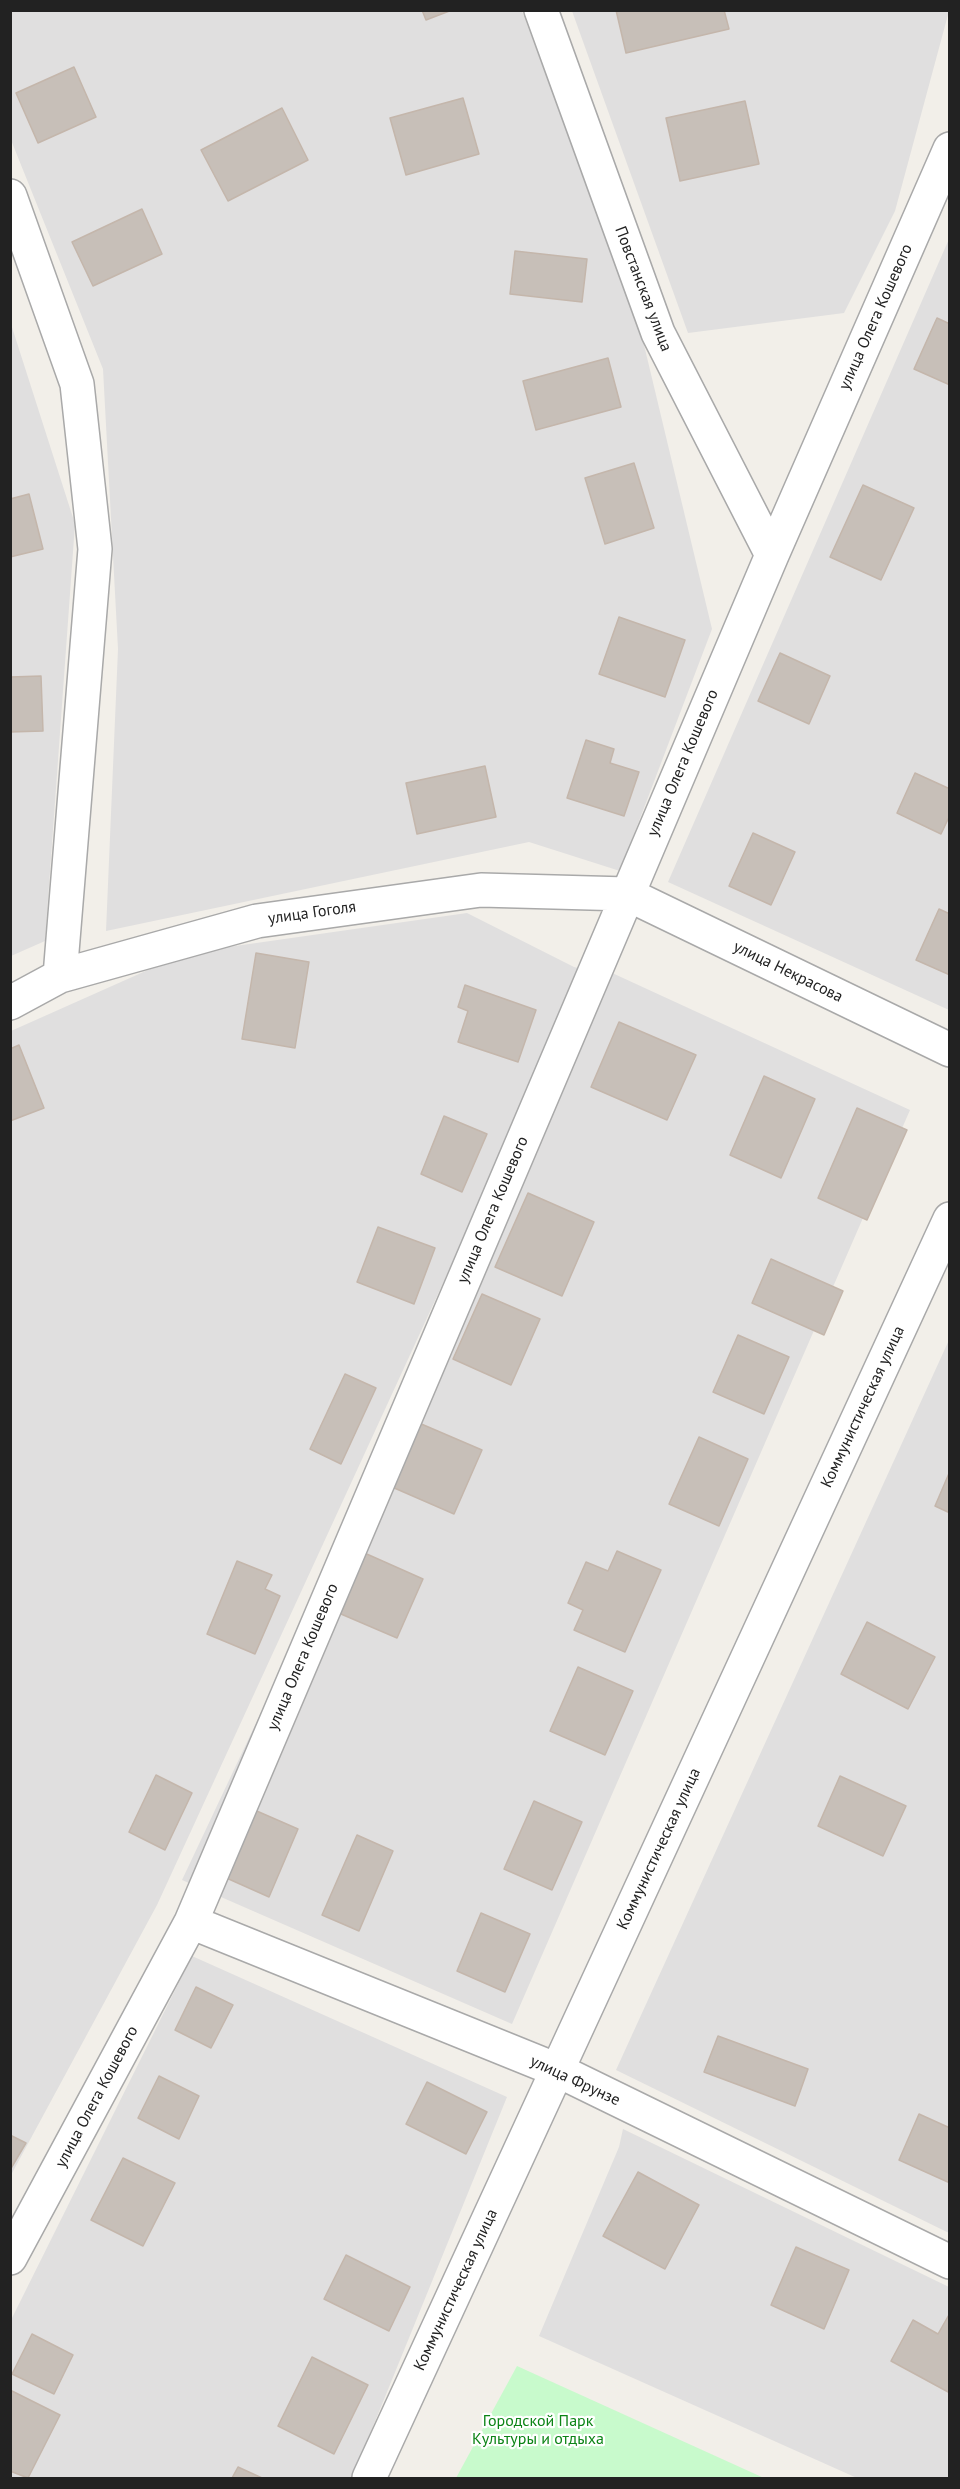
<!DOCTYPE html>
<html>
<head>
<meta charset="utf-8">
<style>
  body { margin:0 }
  #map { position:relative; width:960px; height:2489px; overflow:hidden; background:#f2efe9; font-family:"PT Sans",sans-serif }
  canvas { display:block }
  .frame { position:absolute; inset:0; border:12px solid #222; pointer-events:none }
</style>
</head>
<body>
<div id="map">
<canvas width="960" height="2489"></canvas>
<div class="frame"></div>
</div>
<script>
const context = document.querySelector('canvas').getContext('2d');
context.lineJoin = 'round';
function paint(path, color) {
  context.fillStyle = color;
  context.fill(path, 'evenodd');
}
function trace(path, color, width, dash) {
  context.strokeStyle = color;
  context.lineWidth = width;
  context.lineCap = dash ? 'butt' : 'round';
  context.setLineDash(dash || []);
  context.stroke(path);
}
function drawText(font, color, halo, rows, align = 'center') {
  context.font = font + ' "PT Sans",sans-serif';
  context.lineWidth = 4.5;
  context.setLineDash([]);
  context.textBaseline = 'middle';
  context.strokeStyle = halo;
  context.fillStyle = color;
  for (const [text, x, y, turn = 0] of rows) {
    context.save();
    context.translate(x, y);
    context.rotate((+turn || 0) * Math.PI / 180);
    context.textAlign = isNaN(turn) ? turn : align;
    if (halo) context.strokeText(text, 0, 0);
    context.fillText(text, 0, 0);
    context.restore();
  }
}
const residential = new Path2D(`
  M11,11H522L639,324L712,629L620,871L529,842L106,931L118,649L103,369L11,140Z
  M572,11H949L895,211L844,313L688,333Z
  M949,239V1010L668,882Z
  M10,321L75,524L45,941L11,956Z
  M467,913L574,967L587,970L157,1905L11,2175V1031L186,953Z
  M610,972L910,1110L512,2024L182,1880Z
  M949,1340V2233L616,2070Z
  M192,1956L507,2097L352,2478H11L10,2322Z
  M623,2129L949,2287V2478H857L539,2336L619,2147Z`);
const park = new Path2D(`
  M517,2366L764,2478H456Z`);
const building = new Path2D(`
  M422,10H452L426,20Z
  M616,10H724L729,29L626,53Z
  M74,67L96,117L38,143L16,93Z
  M463,98L479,154L406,175L390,118Z
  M745,101L759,164L680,181L666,118Z
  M282,108L308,160L228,201L201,150Z
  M142,209L162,254L93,286L72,242Z
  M515,251L587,259L582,302L510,294Z
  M937,318L950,324V385L914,369Z
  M608,358L621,407L536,430L523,381Z
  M634,463L654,528L605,544L585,478Z
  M863,485L914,508L881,580L830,557Z
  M29,494L43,549L10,557V499Z
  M619,617L685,640L665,697L599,674Z
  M780,653L830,676L809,724L758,701Z
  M41,676L43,731L10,732V677Z
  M586,740L614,749L610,763L639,772L624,816L567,798Z
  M485,766L496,817L417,834L406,783Z
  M915,773L950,789V815L941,834L897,813Z
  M753,833L795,852L771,905L729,886Z
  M939,909L950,914V975L916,960Z
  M256,953L309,962L295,1048L242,1039Z
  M465,985L536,1010L518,1062L458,1042L468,1011L458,1007Z
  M619,1022L696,1055L667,1120L591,1087Z
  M19,1045L44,1108L10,1121V1049Z
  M764,1076L815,1099L781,1178L730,1155Z
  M857,1108L907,1130L867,1220L818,1198Z
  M444,1116L487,1134L462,1192L421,1174Z
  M528,1193L594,1222L562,1296L495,1267Z
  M378,1227L435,1248L414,1304L357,1282Z
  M771,1259L843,1291L824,1335L752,1303Z
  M482,1294L540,1319L511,1385L453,1359Z
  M738,1335L789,1357L764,1414L713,1392Z
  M345,1374L376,1388L341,1464L310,1449Z
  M419,1423L482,1450L454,1514L392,1487Z
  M699,1437L748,1459L719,1526L669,1504Z
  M950,1471V1513L935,1506Z
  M360,1551L423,1579L397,1638L334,1611Z
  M617,1551L661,1570L625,1652L574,1630L583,1610L568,1603L586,1562L608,1571Z
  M237,1561L272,1575L265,1589L280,1596L255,1654L207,1634Z
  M867,1622L935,1657L908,1709L841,1674Z
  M578,1667L633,1691L605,1755L550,1731Z
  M156,1775L192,1793L165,1850L129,1832Z
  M840,1776L906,1806L883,1856L818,1826Z
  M534,1801L582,1822L552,1890L504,1869Z
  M243,1805L298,1829L269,1897L213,1872Z
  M357,1835L393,1851L359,1931L322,1915Z
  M481,1913L530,1934L505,1992L457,1971Z
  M196,1987L233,2005L211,2048L175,2030Z
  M718,2036L808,2069L795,2106L704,2072Z
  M159,2076L199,2096L179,2139L138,2118Z
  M427,2082L487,2112L466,2154L406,2124Z
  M919,2114L950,2128V2183L899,2160Z
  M10,2135L26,2143L10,2170Z
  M123,2158L175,2183L143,2246L91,2220Z
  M638,2172L699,2205L665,2269L603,2236Z
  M796,2247L849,2270L824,2329L771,2305Z
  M346,2255L410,2287L389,2331L324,2299Z
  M950,2313V2393L891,2361L913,2320L938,2334Z
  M32,2334L73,2355L54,2394L12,2374Z
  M312,2357L368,2385L334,2454L278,2426Z
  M10,2390L60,2415L28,2478L10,2471Z
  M238,2467L262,2478H232Z`);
const minor = new Path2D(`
  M541,10L658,333L772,555
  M10,196L77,384L95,549L60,976
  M10,1003L60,976L257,921L481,890L627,894L950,1050
  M191,1922L557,2070L950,2262
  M10,2258L191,1922L772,555L950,149`);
const tertiary = new Path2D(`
  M369,2478L950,1219`);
const streetNames = [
  ["Повстанская улица",643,289,69],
  ["улица Олега Кошевого",876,317,-66],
  ["улица Олега Кошевого",683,763,-67],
  ["улица Гоголя",312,913,-8],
  ["улица Некрасова",788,972,26],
  ["улица Олега Кошевого",493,1210,-67],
  ["Коммунистическая улица",863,1407,-65],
  ["улица Олега Кошевого",303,1657,-67],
  ["Коммунистическая улица",659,1849,-65],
  ["улица Фрунзе",575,2081,25],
  ["улица Олега Кошевого",97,2097,-62],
  ["Коммунистическая улица",456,2290,-65]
];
const parkNames = [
  ["Городской Парк",538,2421],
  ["Культуры и отдыха",538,2439]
];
paint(residential, '#e0dfdf');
paint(park, '#c8facc');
paint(building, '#c7bfb8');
trace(building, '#c4b6ab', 1.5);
trace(minor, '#a9a9a9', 36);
trace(tertiary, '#a9a9a9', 36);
trace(minor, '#fff', 33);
trace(tertiary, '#fff', 33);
drawText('16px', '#222', '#fff', streetNames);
drawText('16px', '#0c8416', '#fff', parkNames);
</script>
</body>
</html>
